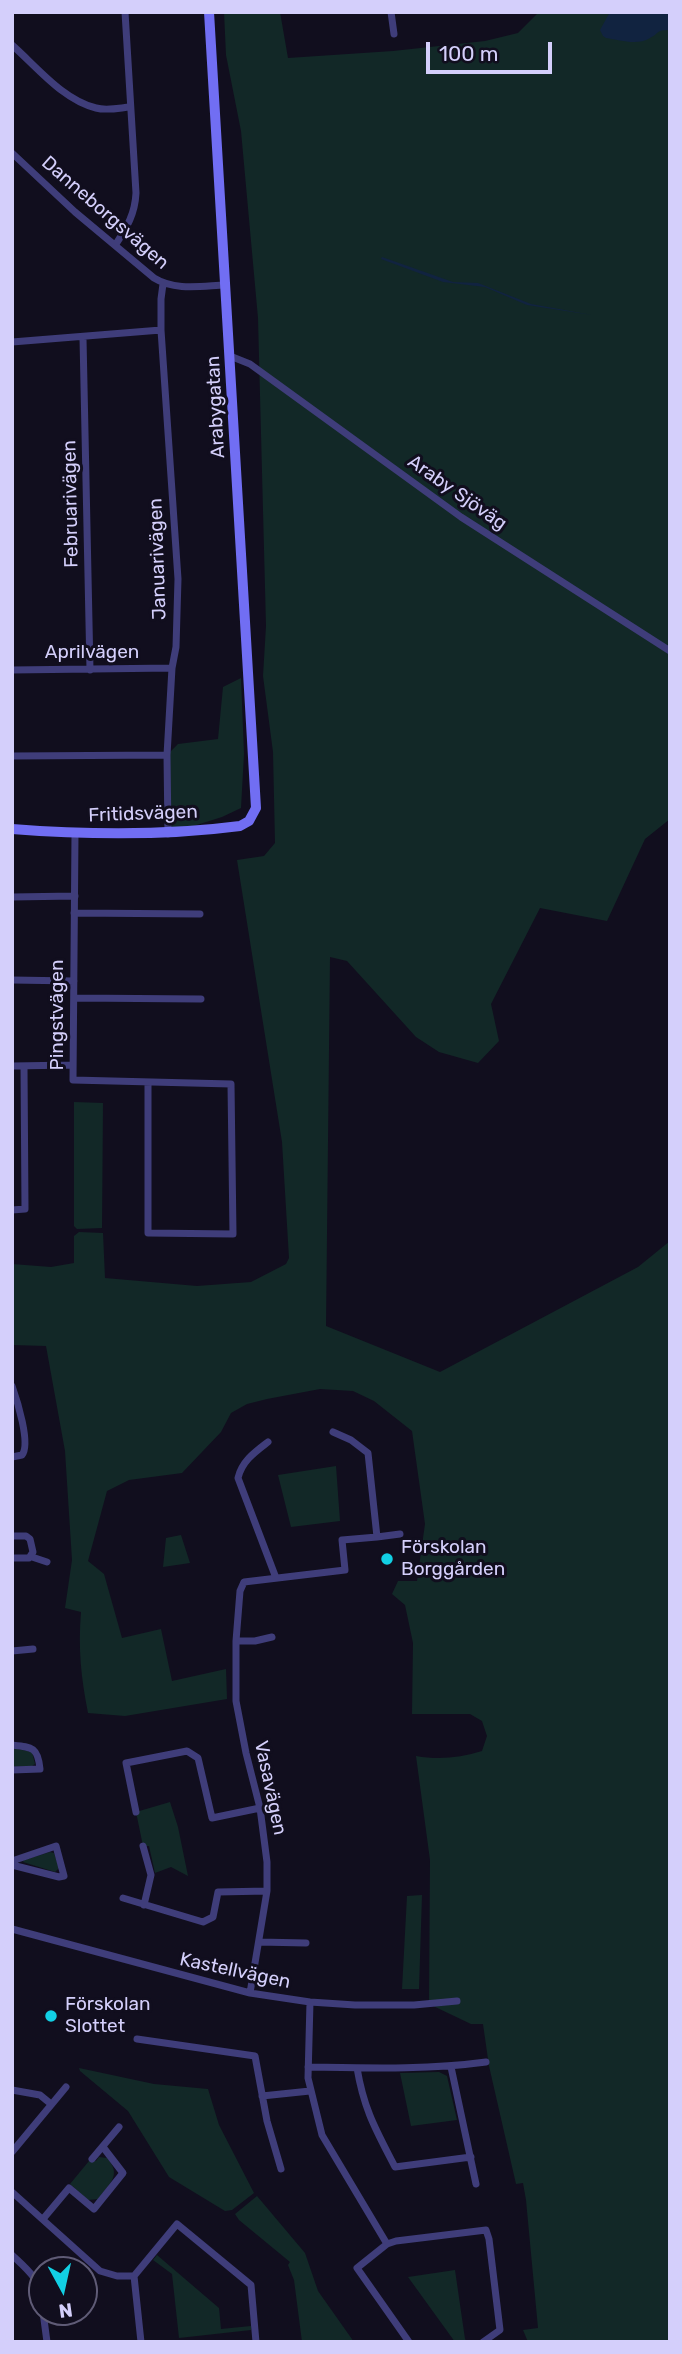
<!DOCTYPE html>
<html>
<head>
<meta charset="utf-8">
<style>
  body { margin:0 }
  #map { position:relative; width:682px; height:2354px; overflow:hidden; background:#110e1e; font-family:Rubik,sans-serif }
  canvas { display:block }
  .frame { position:absolute; inset:0; border:14px solid #d4cffb; pointer-events:none }
  .north { position:absolute; left:28px; top:2256px; width:70px; height:70px; box-sizing:border-box; background:#110e1e; border:2px solid #5f5b76; border-radius:50%; rotate:172deg; font-size:19px; font-weight:700; line-height:28px; text-align:center; color:#d4cffb }
  .north::after { content:''; display:block; margin:auto; width:24px; height:32px; background:#12cfe4; clip-path:polygon(50% 0,100% 100%,50% 72%,0 100%) }
  .scale { position:absolute; left:426px; top:42px; width:126px; height:32px; box-sizing:border-box; border:4px solid #d4cffb; border-top:0; padding-left:9px; font-size:21px; line-height:24px; white-space:nowrap; color:#d4cffb; -webkit-text-stroke:5px #110e1e; paint-order:stroke }
</style>
</head>
<body>
<div id="map">
<canvas width="682" height="2354"></canvas>
<div class="frame"></div>
<div class="north">N</div>
<div class="scale">100 m</div>
</div>
<script>
const context = document.querySelector('canvas').getContext('2d');
context.lineJoin = 'round';
function paint(path, color) {
  context.fillStyle = color;
  context.fill(path, 'evenodd');
}
function trace(path, color, width, dash) {
  context.strokeStyle = color;
  context.lineWidth = width;
  context.lineCap = dash ? 'butt' : 'round';
  context.setLineDash(dash || []);
  context.stroke(path);
}
function drawText(font, color, halo, rows, align = 'center') {
  context.font = font + ' Rubik,sans-serif';
  context.lineWidth = 6;
  context.setLineDash([]);
  context.textBaseline = 'middle';
  context.strokeStyle = halo;
  context.fillStyle = color;
  for (const [text, x, y, turn = 0] of rows) {
    context.save();
    context.translate(x, y);
    context.rotate((+turn || 0) * Math.PI / 180);
    context.textAlign = isNaN(turn) ? turn : align;
    if (halo) context.strokeText(text, 0, 0);
    context.fillText(text, 0, 0);
    context.restore();
  }
}
const green = new Path2D(`
  M224,12H280L288,58L393,51L485,41L518,33L539,12H670V819L645,839L607,921L540,908L491,1004L499,1041L478,1063L439,1052L416,1037L347,961L330,957L326,1326L440,1372L638,1267L670,1241V2342H528L523,2330L538,2328L526,2200L523,2183L516,2184L489,2066L483,2024H471L429,2004L430,1860L416,1756C438,1760 460,1758 482,1751L487,1736L482,1721L470,1714H412L413,1643L405,1605L392,1594L398,1581H417L425,1524L412,1431L374,1401L353,1391L320,1389L267,1399L247,1404L231,1413L221,1432L182,1473L129,1480L107,1491L88,1561L104,1574L122,1638L161,1629L172,1681L226,1669L227,1699L125,1716L88,1713C81,1677 78,1649 81,1612L65,1608L72,1560L65,1451L46,1346L12,1345V1264L51,1267L74,1263V1236L79,1232L103,1233L105,1278L197,1286L251,1282L286,1264L289,1258L282,1142L237,860L264,856L275,843L273,752L263,676L266,626L258,318L241,131L226,55Z
  M241,678L244,754L241,808L222,817L168,834L167,755L178,744L218,739L223,687Z
  M74,1102L103,1103L102,1228L77,1229L74,1226Z
  M336,1466L340,1521L291,1527L278,1475Z
  M181,1535L190,1563L163,1567L166,1538Z
  M12,1748L32,1752L35,1764L32,1766L12,1767Z
  M170,1802L178,1827L188,1876L171,1867L155,1873L149,1846H143L136,1812Z
  M50,1852L54,1853L59,1868L55,1872L23,1862L24,1860Z
  M422,1895L419,1989H402L407,1896Z
  M79,2068L154,2084L208,2089L219,2125L254,2193L232,2210L225,2211L169,2177L128,2111L80,2071Z
  M439,2072L447,2076L457,2120L411,2126L400,2073Z
  M99,2157L107,2158C122,2175 110,2183 98,2199L88,2200L70,2184L89,2161H96Z
  M257,2196L305,2253L318,2291L354,2342H302L294,2280L288,2265L290,2262L239,2220L235,2214Z
  M157,2255L219,2308L221,2329L251,2326V2330L179,2338L172,2274L153,2260Z
  M455,2270L465,2339L467,2342H455L408,2277Z`);
const water = new Path2D(`
  M610,12H670V30C655,30 660,33 650,38C637,46 620,40 606,38L603,36L600,30Z
  M382,257L453,282L478,283L531,304L592,315L527,305L485,287L443,282L381,259Z`);
const street = new Path2D(`
  M391,12L394,34
  M12,45C37,67 63,100 96,108C107,111 119,108 130,107
  M12,153L75,212L154,278C175,291 201,286 225,285
  M116,244C127,227 135,214 136,193L125,12
  M163,284L161,299V330L178,579L176,647L172,668L167,755L168,834
  M83,338L90,670
  M12,342L161,330
  M230,356L250,364L461,517L670,651
  M12,670L172,668
  M12,756L167,755
  M75,834L73,1080L231,1084L233,1234L148,1233V1082
  M12,897L75,896
  M74,913L200,914
  M12,980L74,981
  M74,998L201,999
  M12,1066L73,1065
  M12,1210L25,1209L24,1066
  M12,1386C17,1400 31,1444 22,1455L12,1457
  M268,1442C255,1452 242,1461 238,1478L276,1578
  M12,1536H26L30,1539L33,1552L29,1558H12
  M377,1537L400,1534
  M32,1557L47,1562
  M236,1641H255L272,1637
  M12,1651L33,1649
  M12,1745C32,1747 38,1747 40,1769L12,1770
  M136,1812L126,1763L187,1751L198,1758L212,1818L260,1808
  M143,1846L151,1875L144,1905
  M12,1861L56,1846L64,1876L59,1877L12,1865
  M123,1898L203,1922L213,1917L218,1892L267,1891
  M12,1929L250,1993L310,2002L355,2005H414L457,2001
  M259,1942L306,1943
  M250,1993L267,1891V1862L260,1808L246,1753L236,1701V1641L240,1591L244,1582L345,1570L342,1540L377,1537L368,1453L351,1440L333,1432
  M310,2002L308,2078L322,2135L387,2244
  M137,2039L255,2056L267,2121L281,2169
  M308,2067C368,2068 427,2070 486,2062
  M451,2067L476,2184
  M357,2068C364,2110 376,2130 395,2167L471,2157
  M12,2090L40,2095L51,2104
  M262,2096L310,2091
  M12,2152L66,2087
  M92,2159L119,2127
  M12,2192L100,2271L117,2276H134
  M43,2219L69,2188L94,2209L123,2173L103,2147
  M12,2255C28,2270 40,2279 42,2301
  M43,2312L47,2342
  M141,2342L134,2276L177,2224L251,2285L256,2342
  M409,2342L357,2268L387,2244L396,2241L486,2230L489,2239L500,2330L483,2342`);
const secondary = new Path2D(`
  M12,829C89,835 164,836 240,826L249,821L256,808L209,12`);
const markers = [
  [387,1559,7,"#12cfe4"],
  [51,2016,7,"#12cfe4"]
];
const streetNames = [
  ["Danneborgsvägen",105,213,41],
  ["Arabygatan",216,407,-93],
  ["Araby Sjöväg",457,493,35],
  ["Februarivägen",71,504,-91],
  ["Januarivägen",158,559,-92],
  ["Aprilvägen",92,653],
  ["Fritidsvägen",143,814,-2],
  ["Pingstvägen",58,1015,-90],
  ["Vasavägen",270,1788,78],
  ["Kastellvägen",235,1971,12]
];
const poiNames = [
  ["Förskolan",401,1548],
  ["Borggården",401,1570],
  ["Förskolan",65,2005],
  ["Slottet",65,2027]
];
paint(green, '#122827');
paint(water, '#112340');
trace(street, '#3f3d7a', 7);
trace(secondary, '#716ef3', 10);
for (const [x, y, r, color] of markers) {
  const dot = new Path2D();
  dot.arc(x, y, r, 0, 2 * Math.PI);
  context.fillStyle = color;
  context.fill(dot);
  trace(dot, '#110e1e', 2.5);
}
drawText('19px', '#d4cffb', '#110e1e', streetNames);
drawText('19px', '#d4cffb', '#110e1e', poiNames, 'left');
</script>
</body>
</html>
